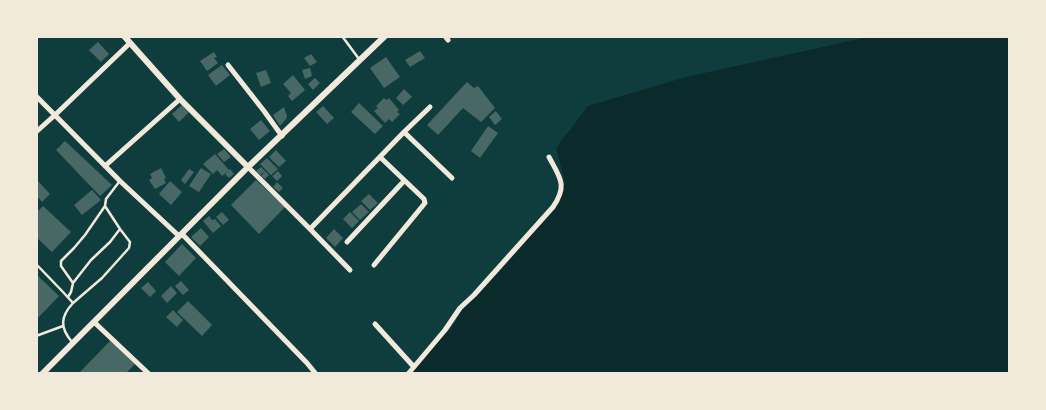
<!DOCTYPE html>
<html>
<head>
<meta charset="utf-8">
<style>
  body { margin:0 }
  #map { position:relative; width:1046px; height:410px; overflow:hidden; background:#0f3d3e; font-family:"Source Serif 4",serif }
  canvas { display:block }
  .frame { position:absolute; inset:0; border:38px solid #f1e9da; pointer-events:none }
</style>
</head>
<body>
<div id="map">
<canvas width="1046" height="410"></canvas>
<div class="frame"></div>
</div>
<script>
const context = document.querySelector('canvas').getContext('2d');
context.lineJoin = 'round';
function paint(path, color) {
  context.fillStyle = color;
  context.fill(path, 'evenodd');
}
function trace(path, color, width, dash) {
  context.strokeStyle = color;
  context.lineWidth = width;
  context.lineCap = dash ? 'butt' : 'round';
  context.setLineDash(dash || []);
  context.stroke(path);
}
const water = new Path2D(`
  M873,36H1010V374H411L426,353L451,329L464,306L476,297L502,269L536,228L559,204L565,182L556,148L588,106L686,77Z`);
const building = new Path2D(`
  M98,42L109,54L101,62L89,50Z
  M420,51L425,58L410,67L405,60Z
  M214,52L217,57L214,58L218,63L207,71L200,61Z
  M311,54L317,62L310,66L304,58Z
  M386,57L400,77L384,88L370,68Z
  M222,65L230,75L216,86L208,75Z
  M310,68L312,76L305,79L302,70Z
  M266,70L271,83L261,87L256,73Z
  M293,75L305,90L292,101L288,96L291,93L283,84Z
  M315,78L320,83L313,90L308,84Z
  M467,82L474,88L478,86L495,108L481,122L463,108L438,135L427,125Z
  M404,89L412,97L403,105L396,98Z
  M384,98L386,100L389,98L399,110L397,112L400,114L392,122L389,119L385,123L374,111L378,108L376,106Z
  M359,103L383,126L375,134L351,112Z
  M182,105L189,112L179,122L172,114Z
  M323,106L334,118L327,124L316,112Z
  M284,107L287,116L286,119L280,126L273,115Z
  M496,111L502,119L495,125L489,117Z
  M261,120L270,131L259,140L250,129Z
  M488,126L498,133L480,158L471,151Z
  M65,141L112,185L100,196L56,150Z
  M224,149L231,157L224,162L217,154Z
  M276,150L286,161L279,167L269,157Z
  M215,154L229,170L222,176L217,170L213,174L203,164Z
  M267,158L278,169L271,175L260,164Z
  M261,167L265,171L260,175L256,171Z
  M161,168L166,178L164,179L166,183L155,189L149,180L152,178L150,174Z
  M201,168L211,174L199,192L189,186Z
  M189,169L194,172L185,184L181,180Z
  M230,169L234,174L229,178L225,174Z
  M265,171L269,175L265,179L261,176Z
  M278,171L282,176L277,181L272,176Z
  M36,179L50,194L42,202L36,195Z
  M256,180L285,207L259,234L231,205Z
  M170,181L182,192L171,205L159,194Z
  M277,182L283,188L279,192L273,187Z
  M92,190L101,200L82,215L74,205Z
  M369,194L378,203L370,210L361,201Z
  M361,204L369,212L360,220L352,212Z
  M43,206L71,232L52,252L36,237V213Z
  M222,212L229,220L223,225L216,217Z
  M350,212L359,221L352,228L343,219Z
  M209,216L212,220L215,219L221,226L213,233L203,221Z
  M201,228L209,237L200,246L191,237Z
  M334,229L343,238L335,247L326,238Z
  M182,244L196,258L179,276L165,262Z
  M36,274L59,296L36,320Z
  M181,281L189,290L183,295L175,286Z
  M148,282L156,291L150,297L141,288Z
  M171,286L177,293L167,303L161,296Z
  M188,301L212,325L202,336L177,312Z
  M173,310L183,320L177,327L166,317Z
  M111,340L135,364L125,374H78Z`);
const service = new Path2D(`
  M342,36L359,59
  M105,206L106,199L119,182
  M36,264L63,292L73,303C60,317 60,328 72,342
  M68,297L71,292L73,283L61,266V261L74,248L85,235L105,206L120,229
  M73,303L102,278L129,248L130,242L120,229L110,242L91,260L73,283
  M36,336L63,326`);
const minor = new Path2D(`
  M445,36L448,40
  M228,65L264,111L282,136
  M36,96L120,181L179,236
  M36,132L55,115L130,43
  M404,132L452,178
  M105,166L180,99
  M248,167L310,229L350,270
  M310,229L404,132L430,107
  M182,234L307,363L316,374
  M347,242L404,181
  M374,265L425,203L424,199L380,157
  M94,322L149,374
  M375,324L414,367
  M408,374L445,330L460,308L474,295L553,207C568,185 560,178 549,157`);
const tertiary = new Path2D(`
  M124,36L180,99L248,167
  M42,374L248,167L385,36`);
paint(water, '#0a2a2b');
paint(building, '#486865');
trace(service, '#f1e9da', 2.5);
trace(minor, '#f1e9da', 5);
trace(tertiary, '#f1e9da', 6);
</script>
</body>
</html>
